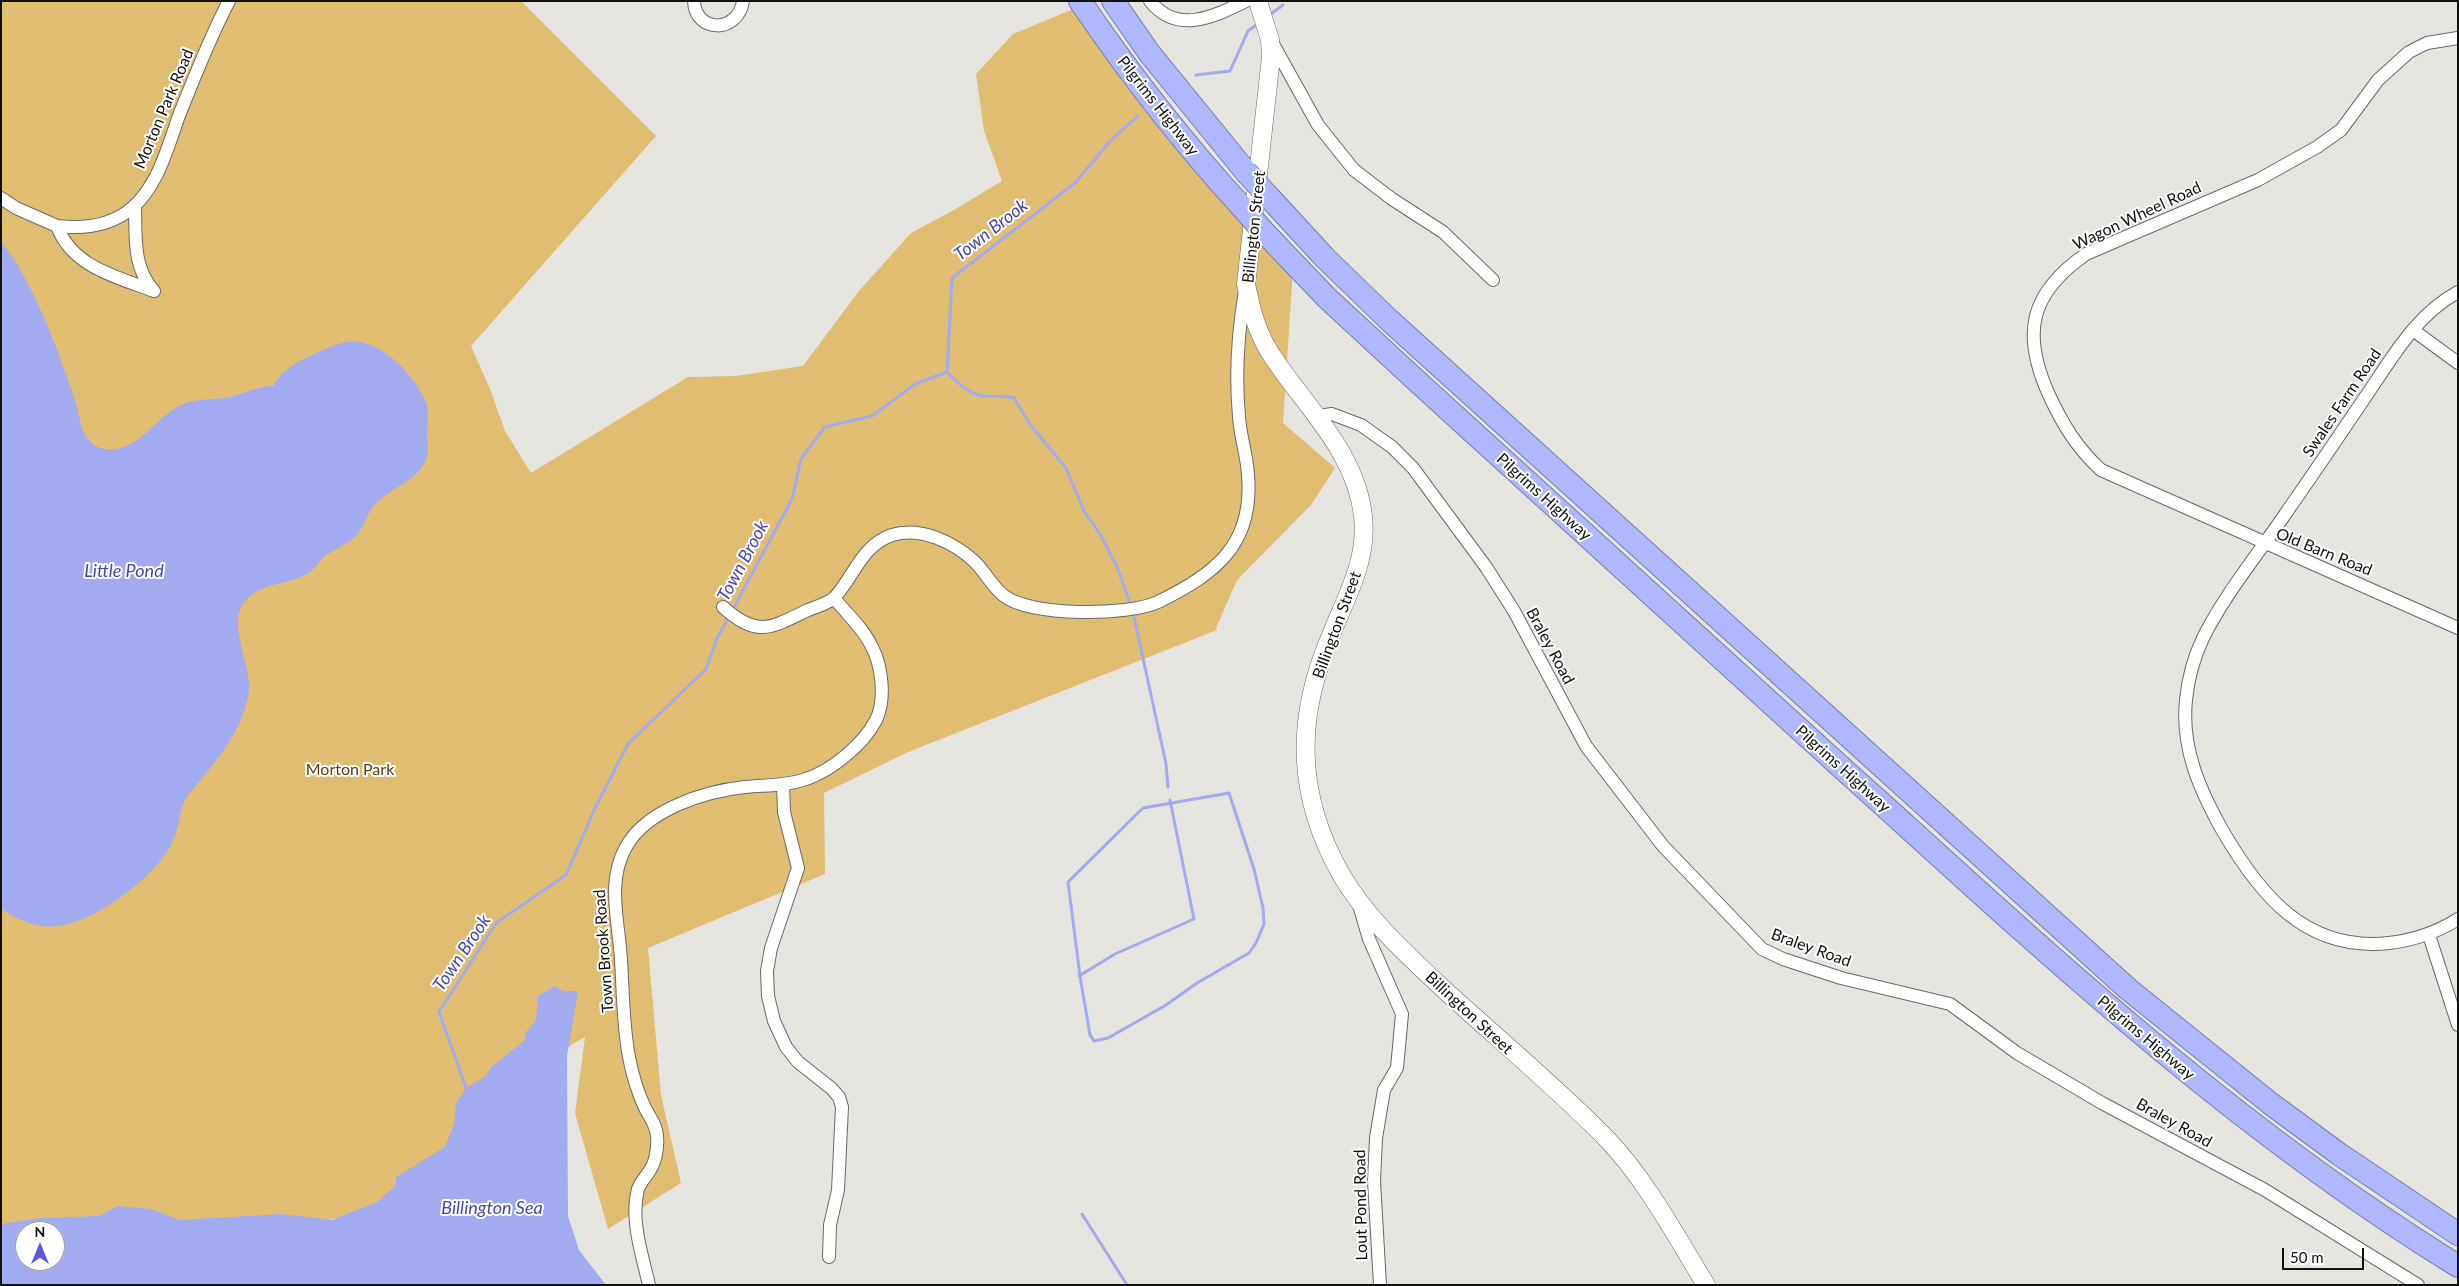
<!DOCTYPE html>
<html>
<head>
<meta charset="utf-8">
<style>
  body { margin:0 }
  #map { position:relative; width:2459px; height:1286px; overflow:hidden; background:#e6e4df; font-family:Lato,sans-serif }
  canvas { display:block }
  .frame { position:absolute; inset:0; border:2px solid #11100f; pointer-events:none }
  .north { position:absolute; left:15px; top:1221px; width:50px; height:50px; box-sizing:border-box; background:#fff; border:1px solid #a09f9f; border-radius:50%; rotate:0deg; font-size:14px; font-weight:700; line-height:20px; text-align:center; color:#11100f }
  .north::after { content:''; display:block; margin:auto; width:18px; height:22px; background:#5b5bd2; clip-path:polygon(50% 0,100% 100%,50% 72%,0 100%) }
  .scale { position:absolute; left:2282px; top:1248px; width:82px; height:22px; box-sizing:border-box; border:2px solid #11100f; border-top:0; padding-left:6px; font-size:15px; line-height:18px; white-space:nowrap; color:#11100f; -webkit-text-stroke:4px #fff; paint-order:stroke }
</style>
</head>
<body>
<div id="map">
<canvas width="2459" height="1286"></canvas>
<div class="frame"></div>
<div class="north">N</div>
<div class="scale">50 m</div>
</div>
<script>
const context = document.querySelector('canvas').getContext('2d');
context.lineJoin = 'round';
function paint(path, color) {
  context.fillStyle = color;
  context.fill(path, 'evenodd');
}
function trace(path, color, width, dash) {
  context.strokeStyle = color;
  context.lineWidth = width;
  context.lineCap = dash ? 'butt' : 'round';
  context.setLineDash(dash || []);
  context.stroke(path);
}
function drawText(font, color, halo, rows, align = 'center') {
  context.font = font + ' Lato,sans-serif';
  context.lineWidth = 4;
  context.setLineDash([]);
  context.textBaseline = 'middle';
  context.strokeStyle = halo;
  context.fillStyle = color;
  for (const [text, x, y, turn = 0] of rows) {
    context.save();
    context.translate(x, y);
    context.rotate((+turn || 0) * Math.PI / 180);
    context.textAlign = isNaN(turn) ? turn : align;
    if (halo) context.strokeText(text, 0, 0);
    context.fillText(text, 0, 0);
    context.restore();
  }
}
const green = new Path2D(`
  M1,1H521L656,136L471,346L490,389L505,431L531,473L688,377L736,376L803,366L859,291L911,233L954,210L1002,181L984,131L976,74L1013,34L1078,7L1294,253L1283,423L1335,468L1311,505L1237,580L1216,628L1217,630L908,752L824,793L825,874L648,948L661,1095L681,1183L608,1229L575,1113L585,1037L534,1066L492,1108L373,1210L314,1223L25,1231L1,1252Z`);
const water = new Path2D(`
  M1,242C31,276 60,355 75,400C80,414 79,431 91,442C97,449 106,450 115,449C141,446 158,416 181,405C197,397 220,401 237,395C250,391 260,386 273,386C282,371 295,363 310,356C325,349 343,339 360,342C389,348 414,376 426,402C429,411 427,426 427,435C427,443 429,452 426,459C418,482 386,489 373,507C366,516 364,527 356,536C347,545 334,549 324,557C318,562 314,571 307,574C286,586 260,581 243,604C228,625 251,665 249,689C246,722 223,753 203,777C198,784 189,792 185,800C178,816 180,831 168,850C148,883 82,933 41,926C27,924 13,916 1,909Z
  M555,986L563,991H578L567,1056L568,1216L579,1250L606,1285H1V1225L6,1223L42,1218L99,1216L118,1206L151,1209L180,1220L282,1214L332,1220L377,1202L396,1185V1177L445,1147L454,1124L456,1103L466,1088L486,1076L490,1068L525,1040V1033L536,1020L538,996ZM25,1231H55V1261H25Z`);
const stream = new Path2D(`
  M1268,16L1283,5
  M1196,75L1230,71L1248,31L1259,23
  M947,372C957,382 969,394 983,396C994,397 1003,395 1014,398L1029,423L1066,468L1084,511L1100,534L1117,567L1131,606
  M732,611L792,499L801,459L825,427L872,416L915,384L947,372L952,278L1075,183L1110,141L1138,116
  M1133,612L1166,764L1168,787
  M1229,793L1254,869L1263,908L1264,924L1256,943L1249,953L1197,983L1166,1005L1108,1038L1094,1041L1090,1035L1080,976L1068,882L1143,808Z
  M1079,976L1115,954L1194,919L1170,800
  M466,1088L439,1012L496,923L566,875L596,806L628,744L706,669L717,638L729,617
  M1082,1214L1127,1285`);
const street = new Path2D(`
  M694,1C695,33 738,34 743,1
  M1150,1C1177,35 1213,17 1246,1
  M2458,38L2427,43L2409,52L2378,80L2341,130L2317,147L2258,180L2086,254C2030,293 2021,333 2049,395C2063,425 2077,448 2101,470L2458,628
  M1273,44L1318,125L1354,170L1392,199L1443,232L1493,280
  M1,198L16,208L57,226C72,267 117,277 154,291
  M135,205C136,235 132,267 154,291
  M57,226C83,229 111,226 132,208C159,185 168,145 180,113C195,76 210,37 229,1
  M2458,292C2415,315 2391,360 2364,399C2339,436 2314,473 2288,510C2260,552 2226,592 2203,638C2194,657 2188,679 2186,700C2181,747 2199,788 2221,828C2259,894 2305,952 2389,943C2415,940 2436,933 2458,919
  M2413,330L2458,363
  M1318,416L1332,414L1361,425L1392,447L1413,468L1486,567L1514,611L1586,746L1663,846L1762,949L1783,959L1841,978L1950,1004L2017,1053L2102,1103L2265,1190L2418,1285
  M723,607C757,638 771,628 808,610C817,606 828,604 835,597C854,576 862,545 892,535C921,526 955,543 975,562C985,572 992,586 1003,595C1029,617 1128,616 1158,602C1215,574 1254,545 1248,475C1247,455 1240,436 1239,416C1235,374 1238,332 1245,291
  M783,784L784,812L798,868L771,948L767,971L768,996L774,1021L786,1047L798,1062L831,1088L839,1097L842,1107L838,1190L830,1225L829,1257
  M1359,905L1369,939L1402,1014L1397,1068L1384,1090L1376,1138L1374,1181L1380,1285
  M2429,935L2458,1025
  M649,1285C642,1254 630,1220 638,1189C641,1181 646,1177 650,1170C656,1161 658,1147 657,1136C656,1124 650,1118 645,1108C638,1093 632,1073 629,1057C623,1026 623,992 621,960C619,922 606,882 626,847C646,810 705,791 745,787C765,785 786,786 806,779C831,771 864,744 876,720C886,700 882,666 872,647C864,629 846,613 834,598`);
const secondary = new Path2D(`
  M1258,1L1270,40L1271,57L1246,284C1251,308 1256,330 1269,351C1302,404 1356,450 1363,516C1368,560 1347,595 1331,635C1295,719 1296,796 1342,876C1366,917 1403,951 1437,983C1493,1035 1552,1083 1605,1137C1645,1178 1676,1236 1706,1285`);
const highway = new Path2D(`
  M1080,1C1129,73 1183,143 1242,207
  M1113,1L1150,54L1246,172
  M1267,195L1325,258L1389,320L2128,989L2271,1104L2339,1154L2458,1234
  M1263,231L1327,298L1419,383C1576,527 1733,670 1891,812C2071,976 2250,1138 2458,1266`);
const highwayBridge = new Path2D(`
  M1246,172L1267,195
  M1242,207L1263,231`);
const streetNames = [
  ["Pilgrims Highway",1158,106,52],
  ["Morton Park Road",164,109,-67],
  ["Wagon Wheel Road",2137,216,-25],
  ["Billington Street",1254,227,-84],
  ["Swales Farm Road",2342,403,-56],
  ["Pilgrims Highway",1544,497,42],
  ["Old Barn Road",2324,552,22],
  ["Billington Street",1337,625,-70],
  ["Braley Road",1550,646,62],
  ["Pilgrims Highway",1843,769,42],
  ["Braley Road",1811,948,20],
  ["Town Brook Road",604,951,-94],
  ["Billington Street",1469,1013,43],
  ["Pilgrims Highway",2146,1038,40],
  ["Braley Road",2174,1123,29],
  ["Lout Pond Road",1361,1205,-91]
];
const parkNames = [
  ["Morton Park",350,770]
];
const waterNames = [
  ["Town Brook",991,230,-38],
  ["Town Brook",743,561,-62],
  ["Little Pond",124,571],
  ["Town Brook",462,953,-56],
  ["Billington Sea",492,1208]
];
paint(green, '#e0bd71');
paint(water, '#a2aaf0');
trace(stream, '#a2aaf0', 3);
trace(street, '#6b6965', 14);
trace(secondary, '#6b6965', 19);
trace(highway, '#787daa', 24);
trace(street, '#fff', 12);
trace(secondary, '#fff', 18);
trace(highway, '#afb8fe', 22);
trace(highwayBridge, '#787daa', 24, []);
trace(highwayBridge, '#afb8fe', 22);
drawText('16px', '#11100f', '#fff', streetNames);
drawText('16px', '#544219', '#fff', parkNames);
drawText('italic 18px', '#4645aa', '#fff', waterNames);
</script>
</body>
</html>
